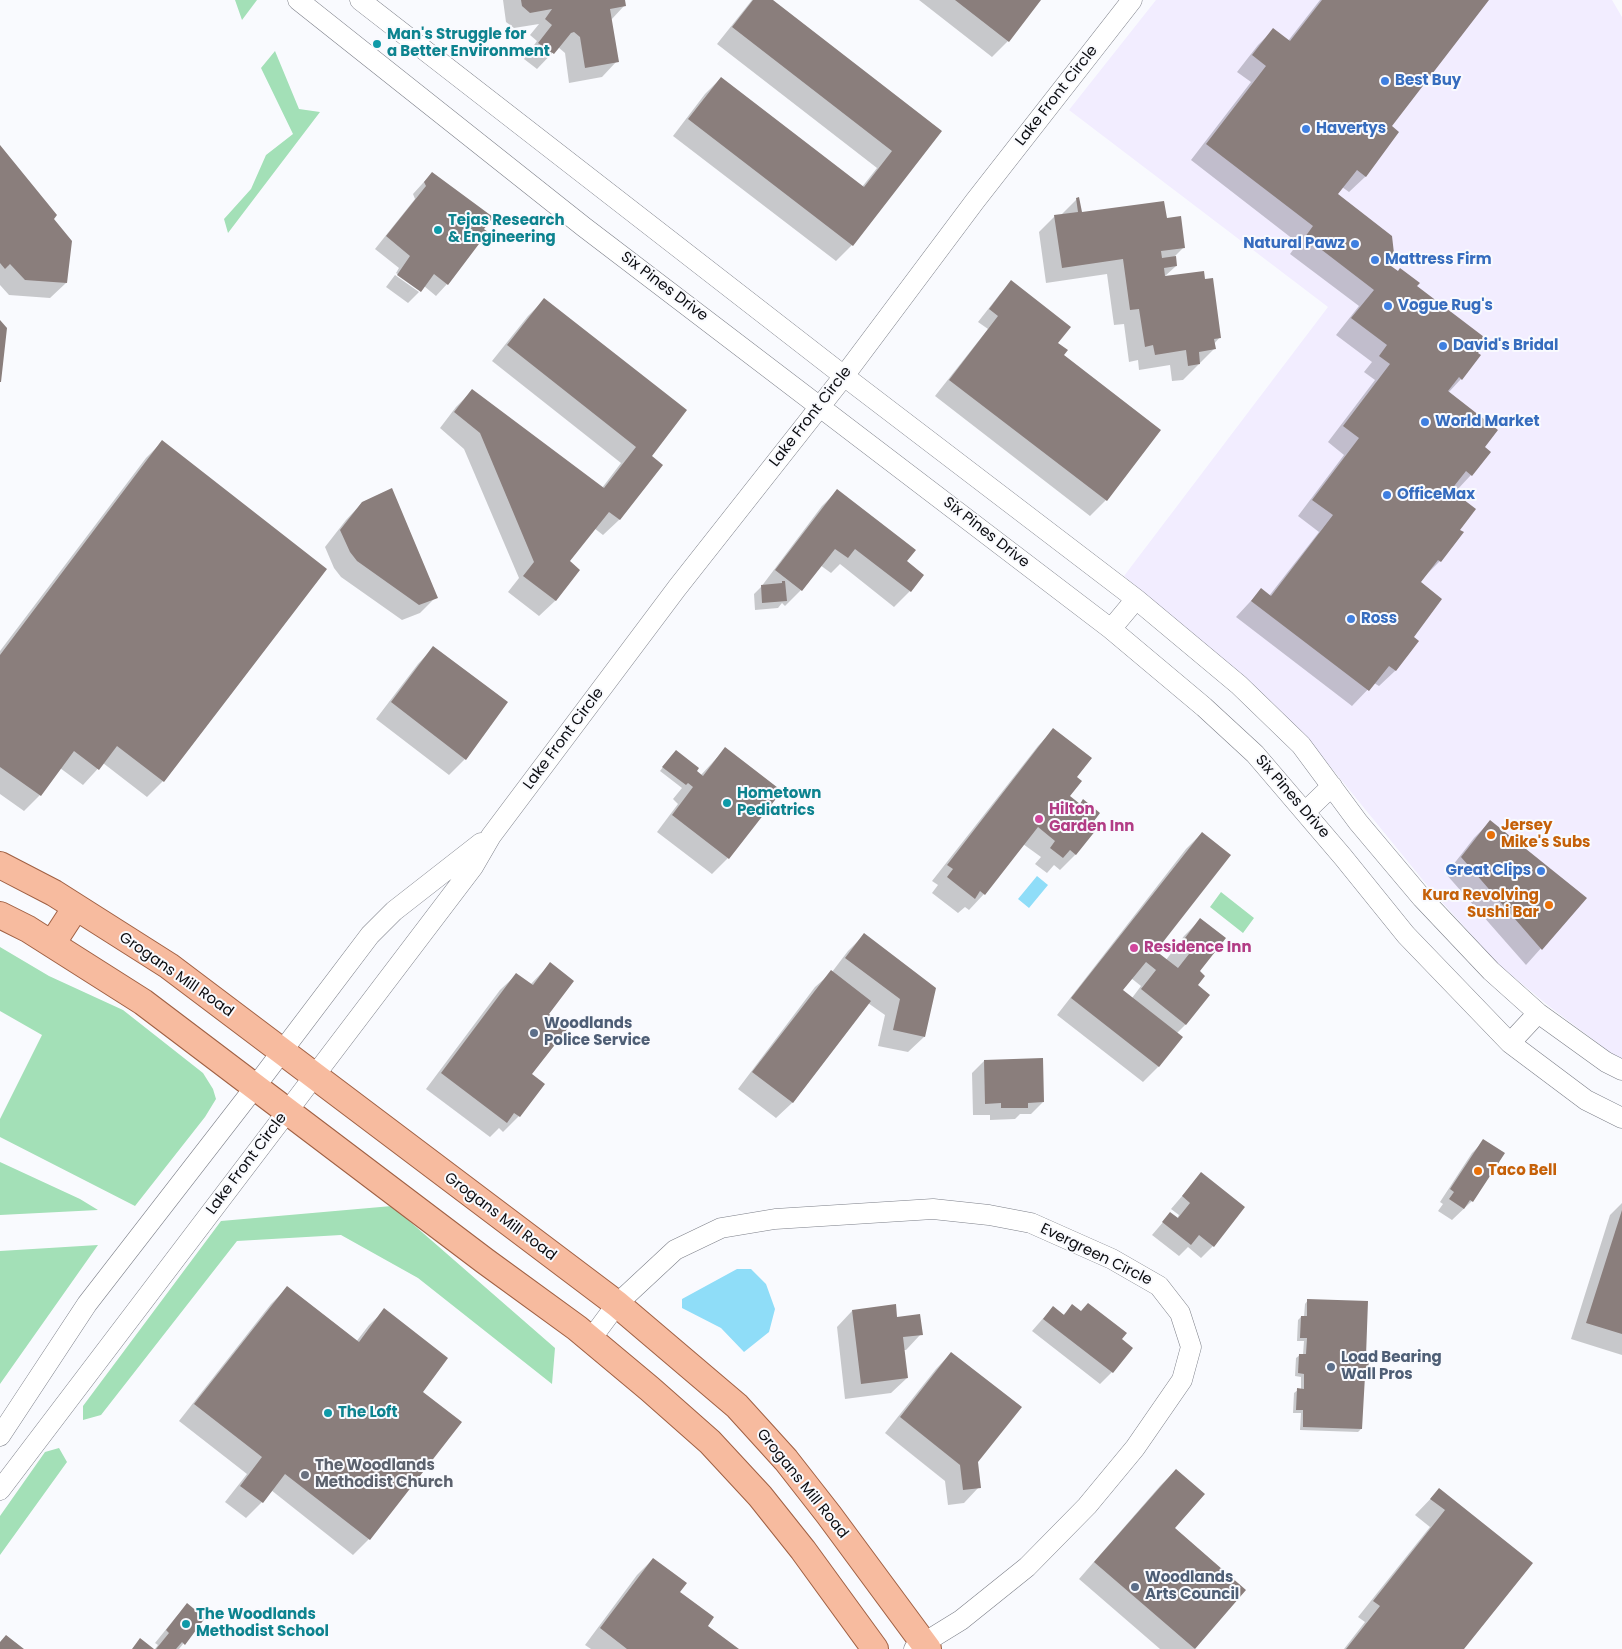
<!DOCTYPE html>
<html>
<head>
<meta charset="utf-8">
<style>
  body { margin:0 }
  canvas { display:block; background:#f9fafe }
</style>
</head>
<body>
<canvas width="1622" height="1649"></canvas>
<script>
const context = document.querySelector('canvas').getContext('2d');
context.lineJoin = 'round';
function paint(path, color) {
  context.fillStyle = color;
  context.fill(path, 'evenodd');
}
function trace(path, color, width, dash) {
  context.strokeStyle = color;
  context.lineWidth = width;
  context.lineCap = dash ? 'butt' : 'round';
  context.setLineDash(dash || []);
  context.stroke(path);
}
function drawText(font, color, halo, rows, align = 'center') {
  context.font = font + ' Poppins,sans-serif';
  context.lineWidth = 4;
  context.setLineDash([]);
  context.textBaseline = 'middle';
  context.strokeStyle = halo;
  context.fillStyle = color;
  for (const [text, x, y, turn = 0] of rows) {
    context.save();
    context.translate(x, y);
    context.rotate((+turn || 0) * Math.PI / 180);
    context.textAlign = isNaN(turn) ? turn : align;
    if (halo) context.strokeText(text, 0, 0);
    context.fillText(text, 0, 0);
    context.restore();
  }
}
const commercial = new Path2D(`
  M1156,0H1612L1622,17V1059L1611,1053L1550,1007L1498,964L1431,890L1307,738L1243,677L1124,576L1328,307L1069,110Z`);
const green = new Path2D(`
  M235,0H257L242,20Z
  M275,51L299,109L320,112L228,233L224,219L251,189L266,155L293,134L261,68Z
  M1221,892L1254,918L1243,933L1210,907Z
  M0,947L49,976L123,1010L203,1073L213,1089L216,1099L205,1117L135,1206L0,1137V1119L42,1035L0,1011Z
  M0,1162L80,1199L98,1210L0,1215Z
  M392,1206L555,1348L552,1384L418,1278L341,1235L237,1241L101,1415L83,1420V1406L221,1221Z
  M98,1245L0,1384V1251Z
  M59,1448L67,1462L0,1555V1516L45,1452Z`);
const water = new Path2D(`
  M1037,876L1048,885L1029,908L1018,899Z
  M737,1269H751L766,1284L775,1309L769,1332L744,1352L721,1328L682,1308V1299Z`);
const shadow = new Path2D(`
  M503,0H623L624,6L611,20L617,61L602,77L569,83L565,53L558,47L537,69L524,59L537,41L530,35L539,24L514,28L506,22Z
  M752,0H771L940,131L852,245L836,261L673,136L705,94L721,78L862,187L877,168L717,44Z
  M919,0H1039L1008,41L992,57Z
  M1320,0H1488L1390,126L1397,132L1365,177L1349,192L1342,187L1336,194L1390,266L1416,286L1479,356L1461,379L1448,393L1483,447L1471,475L1456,491L1452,488L1450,491L1458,530L1440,561L1419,582L1413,638L1417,641L1395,671L1379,686L1374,683L1352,706L1236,617L1261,590L1269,596L1319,532L1298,516L1344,455L1328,442L1375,380L1364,372L1372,362L1336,335L1359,306L1290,254L1298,243L1191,160L1251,82L1237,72L1258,45L1273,30L1288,41Z
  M0,147L52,219L66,283L50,298L9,295L0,285Z
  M432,173L447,284L436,296L424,286L420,290L396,273L399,268L375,249L415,199L413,194Z
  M1077,199L1080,214L1166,219L1184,247L1174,257L1176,266L1164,277L1220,337L1214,344V349L1183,380L1172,381L1170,365L1139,370L1138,360L1129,362L1124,324L1114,325L1107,274L1046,283L1039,232L1055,216L1061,215Z
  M395,275L419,292L408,303L386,287Z
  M1012,282L1057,343L1062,355L1160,430L1106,500L1090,516L935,396L988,329L978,322L1000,294Z
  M544,300L650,456L661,465L619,520L603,535L594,528L569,561L578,570L555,601L539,616L508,592L519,578L464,449L440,428L456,407L472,391L602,488L621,463L492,361L528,316Z
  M162,442L163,781L147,797L103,763L83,785L60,768L40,795L24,811L0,794V651L146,458Z
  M837,491L910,591L894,607L840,564L831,573L820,565L801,590L785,606L782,603L778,608L755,610L754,594L761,587L822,506Z
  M362,503L436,597L420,613L402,620L341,577L334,568L325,547L346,520Z
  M433,648L506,703L465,759L449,775L376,719L418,664Z
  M1053,730L1075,777L1068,796L1089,826L1076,854L1060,870L1054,865L1047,873L1035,864L1041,857L1023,844L984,894L969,910L965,907L958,913L932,893L938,885L932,881L1038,746Z
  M725,749L728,858L712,874L657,832L678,804L673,799L682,788L660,771L672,755L691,776H700Z
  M1490,822L1585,899L1526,965L1446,874L1474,838Z
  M1202,833L1154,951L1166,960L1184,936L1200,920L1198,971L1196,985L1186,1024L1177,1033L1159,1066L1143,1082L1057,1015L1186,849ZM1131,978L1141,986L1132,998L1122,990Z
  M864,935L924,1037L908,1052L878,1046L885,1015L868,1003L792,1103L776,1118L738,1089L815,987L832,972L848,951Z
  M550,964L548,1014L519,1116L503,1132L499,1128L490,1137L426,1089L500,990L516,975L530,985Z
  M984,1061L1043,1102L1031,1114H1020L1015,1119L990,1120V1115H973L972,1073Z
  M1484,1141L1472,1201L1452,1220L1438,1211L1443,1204L1440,1202L1472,1153Z
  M1201,1174L1213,1246L1201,1258L1188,1247L1179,1256L1152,1235L1170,1214L1177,1219L1179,1215L1171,1209Z
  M1622,1203V1355L1571,1339L1610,1215Z
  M287,1288L356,1342L369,1325L385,1310L421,1392L460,1422L369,1539L353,1555L271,1490L262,1502L246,1518L225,1502L247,1474L179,1421L271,1304Z
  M1308,1300L1364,1358L1367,1376L1363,1379L1361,1429L1358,1432L1300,1430L1301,1413H1293L1294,1393L1298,1390H1301V1377L1295,1376L1296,1358L1300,1355H1303L1304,1341H1297L1298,1320L1301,1317H1304L1305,1304Z
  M1073,1306L1131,1348L1112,1372L1100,1384L1032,1331L1053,1307L1063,1315Z
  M852,1311L896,1318L921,1334L906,1350H903L907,1378L891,1393L845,1399L837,1327Z
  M951,1353L977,1462L979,1487L964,1503L948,1505L945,1481L885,1433L936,1369Z
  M1176,1470L1173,1528L1245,1590L1194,1649H1160L1079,1579L1160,1486Z
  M1439,1490L1531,1563L1462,1649H1344L1365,1622L1358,1617L1430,1527L1415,1515Z
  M653,1559L678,1593L707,1626L737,1649H591L585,1645L637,1575Z
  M187,1605L204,1618L179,1649H155L158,1645L155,1643L176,1617Z`);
const building = new Path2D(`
  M521,0H625L626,6L610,9L619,62L585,68L580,37L574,32L571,33L554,54L538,43L552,25L545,19L552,9L530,13L522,6Z
  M753,0H773L942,131L853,246L688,119L721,77L864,187L892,151L732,27Z
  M955,0H1041L1009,42Z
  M1322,0H1489L1392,126L1399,132L1366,177L1357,170L1338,194L1392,236L1395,262L1391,266L1398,271L1400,268L1420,283L1417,286L1488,340L1478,353L1481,355L1462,380L1459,377L1448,391L1498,430L1485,447L1491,452L1472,476L1466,471L1451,490L1476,509L1460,530L1464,532L1441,562L1438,560L1421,582L1442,599L1414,637L1419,641L1396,671L1389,666L1369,691L1251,601L1261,588L1271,596L1333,515L1312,500L1359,438L1343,426L1390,364L1379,356L1387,345L1351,318L1374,290L1305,237L1313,226L1206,144L1266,66L1252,55L1273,28L1290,41Z
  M0,145L57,215L54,219L72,241L67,283L25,280L10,264L5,269L0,263Z
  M432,172L493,217L484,229L488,232L448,285L434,274L421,292L397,275L410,256L386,236L426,186L424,182Z
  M1079,197L1082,212L1164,201L1167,218L1181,216L1185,248L1161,251L1162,258L1176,256L1177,266L1164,268L1165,276L1204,271L1205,279L1213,278L1221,338L1214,339L1216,349L1199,352L1200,364L1188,366L1186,350L1155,355L1153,345L1145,347L1139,309L1130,310L1123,259L1062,268L1054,215L1078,212L1076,198Z
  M1011,280L1071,327L1058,343L1068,350L1064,355L1161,430L1107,501L949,380L998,316L989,309Z
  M544,298L687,410L652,456L663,465L620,520L609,512L570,561L580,570L556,601L523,576L534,562L480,433L454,412L472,389L604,488L636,447L507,345Z
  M0,320L7,328L1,382H0Z
  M162,440L327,569L164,782L117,746L99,770L74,751L41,796L0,767V655Z
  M392,488L438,598L419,605L357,561L350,552L340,530L362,502Z
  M837,489L916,550L907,561L924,575L911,592L855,549L848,558L835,549L802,591L775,570Z
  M782,581H785L787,601L762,603L761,585L782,583Z
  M433,646L508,702L466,760L391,702Z
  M1053,728L1092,758L1077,777L1082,781L1070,796L1080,804L1083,799L1100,813L1091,825L1096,830L1076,855L1070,850L1063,858L1050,848L1055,841L1038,827L985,895L980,891L975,899L947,877L953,869L947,865Z
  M725,747L782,791L729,859L672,815L693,787L688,783L686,785L662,767L676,750L699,768L697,771L703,776Z
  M1490,820L1587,898L1542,950L1461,857Z
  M1202,832L1231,855L1156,951L1178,968L1189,954L1179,946L1200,918L1226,938L1200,971L1205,976L1198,985L1210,995L1186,1025L1141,989L1156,970L1146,962L1123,990L1183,1037L1159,1067L1071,998Z
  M864,933L936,988L925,1037L893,1030L900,999L845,958Z
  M550,962L574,981L549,1014L568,1028L532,1074L545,1084L520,1117L514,1113L507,1123L441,1073L516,973L533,985Z
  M831,970L871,1001L793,1103L752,1072Z
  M1043,1058L1044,1102L1028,1103V1108H1001V1103L985,1104L984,1060Z
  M1483,1139L1505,1153L1473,1202L1470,1200L1464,1209L1449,1199L1454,1192L1450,1189Z
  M1201,1172L1245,1207L1214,1247L1199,1235L1191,1245L1162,1222L1170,1212L1178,1218L1190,1203L1182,1196Z
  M1622,1210V1334L1586,1323Z
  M287,1286L359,1342L384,1308L448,1358L423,1392L462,1422L370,1540L285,1474L263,1503L240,1486L262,1457L194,1404Z
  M1307,1299L1368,1301L1366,1356L1369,1357L1368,1376H1365L1362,1429L1303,1427V1410H1296L1297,1388L1304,1389V1374L1298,1373L1299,1354H1306L1307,1338H1300L1301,1316H1307Z
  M1088,1303L1127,1333L1122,1339L1133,1348L1113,1373L1043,1319L1053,1306L1064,1315L1072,1304L1081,1311Z
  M896,1304L897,1317L920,1314L923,1335L903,1337L908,1378L861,1384L852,1310Z
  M951,1352L1022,1407L978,1462L981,1488L963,1490L960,1465L900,1417Z
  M1176,1469L1205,1494L1175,1528L1246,1590L1195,1649L1094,1562Z
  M1439,1488L1533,1563L1464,1649H1346L1380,1606L1373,1601L1445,1510L1430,1499Z
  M653,1558L687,1583L680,1592L714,1617L708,1626L739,1649H627L600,1628Z
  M187,1603L205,1618L185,1645L182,1642L176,1649H156L169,1633L166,1630Z
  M6,1635L24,1649H0V1642Z
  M140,1638L154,1649H132Z`);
const minor = new Path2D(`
  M298,0L584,227L1111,629L1204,707L1255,754L1343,857L1406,935L1510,1043L1586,1100L1622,1118
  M360,0L844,376L1136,599L1239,685L1301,745L1358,822L1422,898L1491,971L1538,1013L1606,1062L1622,1070
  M1111,629L1136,599
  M1305,812L1332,786
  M1510,1043L1538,1013
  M591,1339L617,1304L675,1250L721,1228L775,1219L933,1209L989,1215L1031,1223L1112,1259L1159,1286L1180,1313L1191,1347L1182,1380L1135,1448L1087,1506L1027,1567L961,1620L914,1649
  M0,1436L87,1304L255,1087L370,935L394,911L481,843
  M0,1490L473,867L491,836L677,588L844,376L975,201L1132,0`);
const major = new Path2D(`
  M0,865L54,893L169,966L617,1304L737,1406L786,1460L829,1515L928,1649
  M0,915L28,929L143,1002L485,1261L577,1328L650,1389L710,1442L760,1496L803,1550L875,1649
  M52,944L76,907`);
const markers = [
  [377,44,5,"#0f9aa8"],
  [1385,81,5,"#3f7fe0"],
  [1306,129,5,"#3f7fe0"],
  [438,230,5,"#0f9aa8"],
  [1355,244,5,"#3f7fe0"],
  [1375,260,5,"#3f7fe0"],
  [1388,306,5,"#3f7fe0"],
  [1443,346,5,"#3f7fe0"],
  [1425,422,5,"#3f7fe0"],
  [1387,495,5,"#3f7fe0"],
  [1351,619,5,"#3f7fe0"],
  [727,803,5,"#0f9aa8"],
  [1039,819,5,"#d1479c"],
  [1491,835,5,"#e8710a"],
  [1541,871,5,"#3f7fe0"],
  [1549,905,5,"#e8710a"],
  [1134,948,5,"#d1479c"],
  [534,1033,5,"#5c6f8a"],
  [1478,1171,5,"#e8710a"],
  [1331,1367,5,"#5c6f8a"],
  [328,1413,5,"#0f9aa8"],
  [305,1475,5,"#6b7280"],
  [1135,1587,5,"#5c6f8a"],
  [186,1624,5,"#0f9aa8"]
];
const cultureNames = [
  ["Man's Struggle for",387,35],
  ["a Better Environment",387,52],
  ["Tejas Research",448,221],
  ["& Engineering",448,238],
  ["Hometown",737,794],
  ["Pediatrics",737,811],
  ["The Loft",338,1413],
  ["The Woodlands",196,1615],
  ["Methodist School",196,1632]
];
const shopNames = [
  ["Best Buy",1395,81],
  ["Havertys",1316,129],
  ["Natural Pawz",1345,244,"right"],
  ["Mattress Firm",1385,260],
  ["Vogue Rug's",1398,306],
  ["David's Bridal",1453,346],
  ["World Market",1435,422],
  ["OfficeMax",1397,495],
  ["Ross",1361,619],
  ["Great Clips",1531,871,"right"]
];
const streetNames = [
  ["Lake Front Circle",1057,96,-52],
  ["Six Pines Drive",664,287,37],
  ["Lake Front Circle",811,417,-52],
  ["Six Pines Drive",986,533,38],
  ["Lake Front Circle",564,739,-53],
  ["Six Pines Drive",1292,797,49],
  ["Grogans Mill Road",176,975,35],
  ["Lake Front Circle",247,1164,-53],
  ["Grogans Mill Road",500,1217,37],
  ["Evergreen Circle",1096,1255,26],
  ["Grogans Mill Road",802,1484,51]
];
const hotelNames = [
  ["Hilton",1049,810],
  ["Garden Inn",1049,827],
  ["Residence Inn",1144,948]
];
const foodNames = [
  ["Jersey",1501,826],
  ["Mike's Subs",1501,843],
  ["Kura Revolving",1539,896,"right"],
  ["Sushi Bar",1539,913,"right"],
  ["Taco Bell",1488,1171]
];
const serviceNames = [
  ["Woodlands",544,1024],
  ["Police Service",544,1041],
  ["Load Bearing",1341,1358],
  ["Wall Pros",1341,1375],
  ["Woodlands",1145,1578],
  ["Arts Council",1145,1595]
];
const worshipNames = [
  ["The Woodlands",315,1466],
  ["Methodist Church",315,1483]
];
paint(commercial, '#f2edff');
paint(green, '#a3e0b7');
paint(water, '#8fddf8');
paint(shadow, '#0003');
paint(building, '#8a7e7c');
trace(minor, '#7c7f88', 21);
trace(major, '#a06043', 28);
trace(minor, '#fff', 20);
trace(major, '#f7bb9f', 26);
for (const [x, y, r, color] of markers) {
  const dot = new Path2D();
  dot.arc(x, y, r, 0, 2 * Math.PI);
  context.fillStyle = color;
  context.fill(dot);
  trace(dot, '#f9fafe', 2);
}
drawText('bold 15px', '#0d838f', '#f9fafe', cultureNames, 'left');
drawText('bold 15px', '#366cbe', '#f9fafe', shopNames, 'left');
drawText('15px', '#0b0c10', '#f9fafe', streetNames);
drawText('bold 15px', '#b23c85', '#f9fafe', hotelNames, 'left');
drawText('bold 15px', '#c56008', '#f9fafe', foodNames, 'left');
drawText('bold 15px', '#4e5e75', '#f9fafe', serviceNames, 'left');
drawText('bold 15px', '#5b616d', '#f9fafe', worshipNames, 'left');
</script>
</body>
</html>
